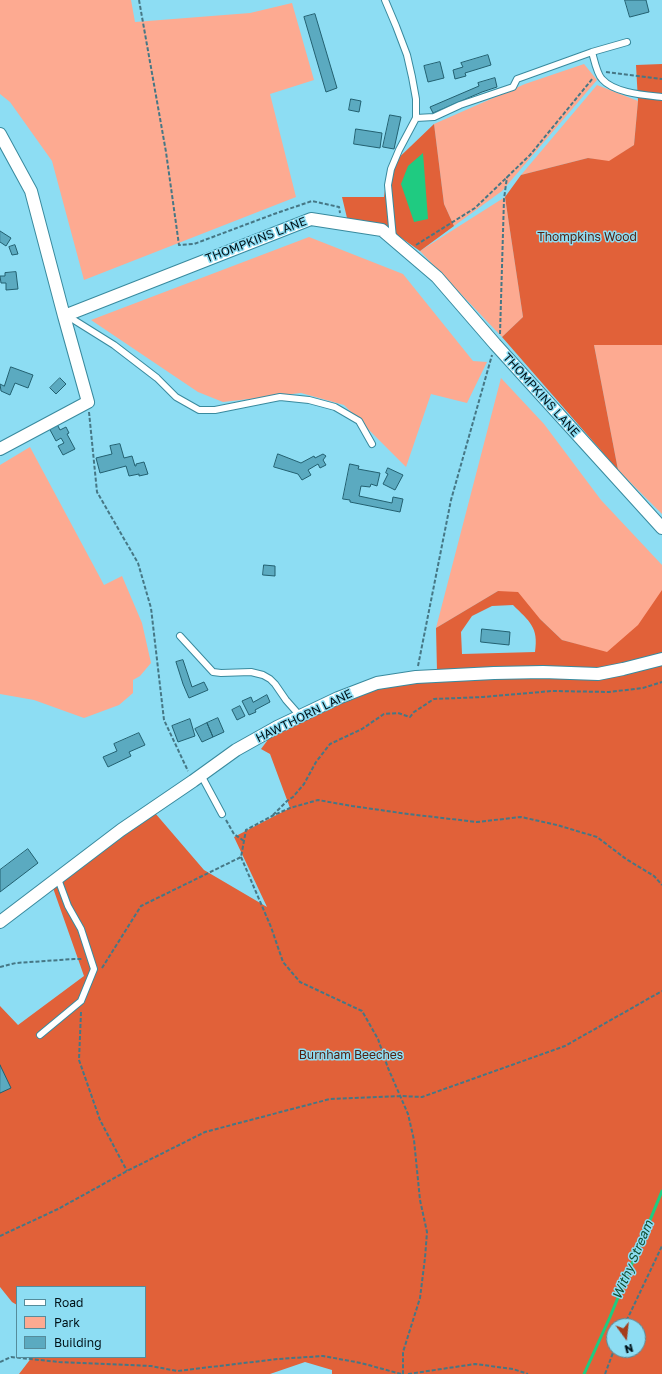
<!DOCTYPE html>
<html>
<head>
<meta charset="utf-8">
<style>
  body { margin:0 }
  #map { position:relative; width:662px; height:1374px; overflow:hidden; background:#8dddf3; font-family:"Golos Text",sans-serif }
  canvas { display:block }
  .legend { position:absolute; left:16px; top:1286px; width:130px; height:72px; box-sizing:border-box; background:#8dddf3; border:1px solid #558c9b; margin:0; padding:5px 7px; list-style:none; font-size:12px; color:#001218 }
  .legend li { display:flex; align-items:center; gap:8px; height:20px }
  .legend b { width:20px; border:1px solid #558c9b }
  .north { position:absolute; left:606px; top:1318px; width:40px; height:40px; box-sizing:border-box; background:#8dddf3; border:1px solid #558c9b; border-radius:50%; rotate:165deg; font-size:11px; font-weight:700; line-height:16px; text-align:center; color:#001218 }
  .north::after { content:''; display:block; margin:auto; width:14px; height:18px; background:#a53e1c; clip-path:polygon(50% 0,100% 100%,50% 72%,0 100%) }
</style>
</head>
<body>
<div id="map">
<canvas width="662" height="1374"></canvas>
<ul class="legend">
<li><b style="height:5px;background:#fff"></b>Road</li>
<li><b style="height:11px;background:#fdaa91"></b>Park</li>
<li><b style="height:11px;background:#5baac0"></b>Building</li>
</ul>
<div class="north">N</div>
</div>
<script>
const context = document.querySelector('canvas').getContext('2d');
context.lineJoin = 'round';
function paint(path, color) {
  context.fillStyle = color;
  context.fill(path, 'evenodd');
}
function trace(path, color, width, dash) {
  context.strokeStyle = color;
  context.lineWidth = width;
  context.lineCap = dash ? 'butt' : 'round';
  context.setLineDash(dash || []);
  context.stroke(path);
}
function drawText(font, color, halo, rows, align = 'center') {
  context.font = font + ' "Golos Text",sans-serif';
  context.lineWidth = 3;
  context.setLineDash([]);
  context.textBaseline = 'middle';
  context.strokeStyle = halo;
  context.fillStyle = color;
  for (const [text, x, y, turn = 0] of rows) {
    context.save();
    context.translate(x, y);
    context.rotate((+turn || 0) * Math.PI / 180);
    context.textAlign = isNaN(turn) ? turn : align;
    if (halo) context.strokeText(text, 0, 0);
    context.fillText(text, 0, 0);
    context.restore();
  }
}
const green = new Path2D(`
  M0,0H131L135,22L250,13L292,3L314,80L270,94L296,197L84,280L52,161L10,102L0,94Z
  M584,64L597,80L502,191L454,226L444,204L434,124L525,84Z
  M597,85L638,101L634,145L609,162L588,158L521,175Z
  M505,197L523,317L502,337L420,251Z
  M309,237L403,274L473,361L487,362L467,403L431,394L406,467L344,405L301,393L223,402L198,392L91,320Z
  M594,345H662V514L618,470Z
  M501,378L544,424L601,500L662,565V655L620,667L604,652L562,640L540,619L498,591L436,628Z
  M30,447L104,585L122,576L142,623L151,663L140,676L133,680V693L119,705L84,718L34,700L0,694V465Z`);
const forest = new Path2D(`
  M662,64V345H594L618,470L502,337L523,317L505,197L521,175L588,158L609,161L634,145L638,101L636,65Z
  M434,124L444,204L454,226L420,251L383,225L347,218L342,197H384L388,168Z
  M662,590V655L594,671H437L436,628L498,591L518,592L540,619L562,640L607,652L638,625ZM513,605C529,621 539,627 535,652L462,654L461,632L472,616L492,606Z
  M662,662V1374H332V1370L305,1362L270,1374H19L32,1357H145V1287H17V1305L12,1302L0,1287V1006L18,1025L84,976L53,888L155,813L204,870L267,907L234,837L290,808L270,754L261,749L267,741V736L364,689L394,683L536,677L597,679L630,673ZM614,1326H638V1350H614Z`);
const water = new Path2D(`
  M423,153L428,219L414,222L401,184L408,166Z`);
const stream = new Path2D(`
  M584,1374L610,1317L662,1191`);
const building = new Path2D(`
  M625,0H646L649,12L630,17Z
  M315,14L337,88L326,92L304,17Z
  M488,55L491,65L465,73L466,76L455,79L453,70L463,67L461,63Z
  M440,62L444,78L428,82L424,66Z
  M495,78L497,87L482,92L433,113L430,107L479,86L478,83Z
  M351,99L361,101L359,112L349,110Z
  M390,115L401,117L394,149L383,147Z
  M356,129L382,133L380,148L354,144Z
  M0,231L11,238L6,246L0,242Z
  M15,245L18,254L12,255L9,247Z
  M16,272L18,289L6,290V283H1L0,276H5V273Z
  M11,367L33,375L28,388L15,383L10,395L1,391L0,384L4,386Z
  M60,378L66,384L56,394L50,388Z
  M57,424L60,430L66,427L69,433L67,434L75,449L63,455L58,446L64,443L61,438L56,441L49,428Z
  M120,444L124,458L132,456L135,466H136V464L144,462L148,474L139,476V474L129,476L126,466L100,473L96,458L112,454L110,446Z
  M278,454L301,463L314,456L315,458L323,454L326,456L323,460L326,465L320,468L318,464L308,470L311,475L302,480L298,474L274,467Z
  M350,464L359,466L358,469L380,473L377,486L371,484L370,487L361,486L359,496L392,503L393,497L403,499L400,512L350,502V500L343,499Z
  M388,468L403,475L395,490L383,484L388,474L386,473Z
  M264,565L275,566V576L263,575Z
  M482,629L510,632L509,645L481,642Z
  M183,660L192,687L204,682L208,690L189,698L183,684L176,662Z
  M267,695L270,702L255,710L256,712L249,715L242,701L251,697L253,702Z
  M240,706L245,716L237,720L232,710Z
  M218,718L224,732L213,737L207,723Z
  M190,719L195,736L178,742L172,726Z
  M207,723L213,737L202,742L195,729Z
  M139,733L145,745L129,752L131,756L108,767L103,757L117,751L114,744Z
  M28,849L38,863L0,892V870Z
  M0,1065L11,1088L0,1093Z`);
const path = new Path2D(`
  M139,0L166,152L179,245L194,244L274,214L312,201L339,207L340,213
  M606,72L662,79
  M416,245L475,208L530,155L593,78
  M500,334L504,199L507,177
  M89,412L97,492L138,563L151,608L164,720L188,771
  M418,666L451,500L492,355
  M273,815L287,801L293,797L304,784L316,762L330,744L362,729L384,714L398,713L410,717L414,712L434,699L483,697L552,691L609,692L643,688L662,682
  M226,820L234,834L244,841
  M241,857L271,927L283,962L300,982L362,1011L378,1039L388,1068L408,1114L414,1140L420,1200L427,1232L425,1258L420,1298L403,1352V1374
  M0,967L16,963L74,959H83
  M102,968L141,906L241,857L246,830L272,816L290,808L318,800L352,806L408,814L477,822L521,817L557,825L597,837L626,859L654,876L662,885
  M81,1012L79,1060L100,1120L127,1171
  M0,1236L58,1209L127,1171L205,1132L330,1099L400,1096L422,1097L565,1046L662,991
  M624,1326L662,1246
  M0,1362L11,1357L59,1362L151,1366L177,1371L278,1359L323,1356L361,1363L401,1374
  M408,1374L475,1364L513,1369L528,1374
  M605,1374L614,1350`);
const service = new Path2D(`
  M385,0L396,26L407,55L412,77L416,99V118L399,150L391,169L388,185L393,238
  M592,52L627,42
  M416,118L434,117L460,105L513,87L517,79L592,52C594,59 597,74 602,79C614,93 644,95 662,97
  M66,315L114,345L157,378L176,397L199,410H215L280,397L309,400L335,407L359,421L372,444
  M180,636L213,672L221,673L251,672L263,675L270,679L275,684L286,700L301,717
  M201,775L222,814
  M40,1035L81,1001L94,969L81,929L68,906L58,879`);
const minor = new Path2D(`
  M0,134L31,191L64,316
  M0,449L88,402L64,316L311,219L382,230L437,277L495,344L662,528
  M0,922L121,830L193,781L236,750L277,727L338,698L377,683L416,677L494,673L543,672L598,674L623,669L662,659`);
const parkNames = [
  ["Thompkins Wood",587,237],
  ["Burnham Beeches",351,1055]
];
const streetNames = [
  ["THOMPKINS LANE",256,240,-21],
  ["THOMPKINS LANE",541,395,48],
  ["HAWTHORN LANE",304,716,-26]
];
const waterNames = [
  ["Withy Stream",633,1260,-67]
];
paint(green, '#fdaa91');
paint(forest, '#e16139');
paint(water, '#1fcb81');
trace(stream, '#1fcb81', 3);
paint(building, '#5baac0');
trace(building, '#236070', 1);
trace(service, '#398a9e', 8);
trace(minor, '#398a9e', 14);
trace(path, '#467785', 2, [4, 2]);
trace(service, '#fff', 6);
trace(minor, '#fff', 12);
drawText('12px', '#532111', '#8dddf3', parkNames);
drawText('12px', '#001218', '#8dddf3', streetNames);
drawText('italic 13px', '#124f32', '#8dddf3', waterNames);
</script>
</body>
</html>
